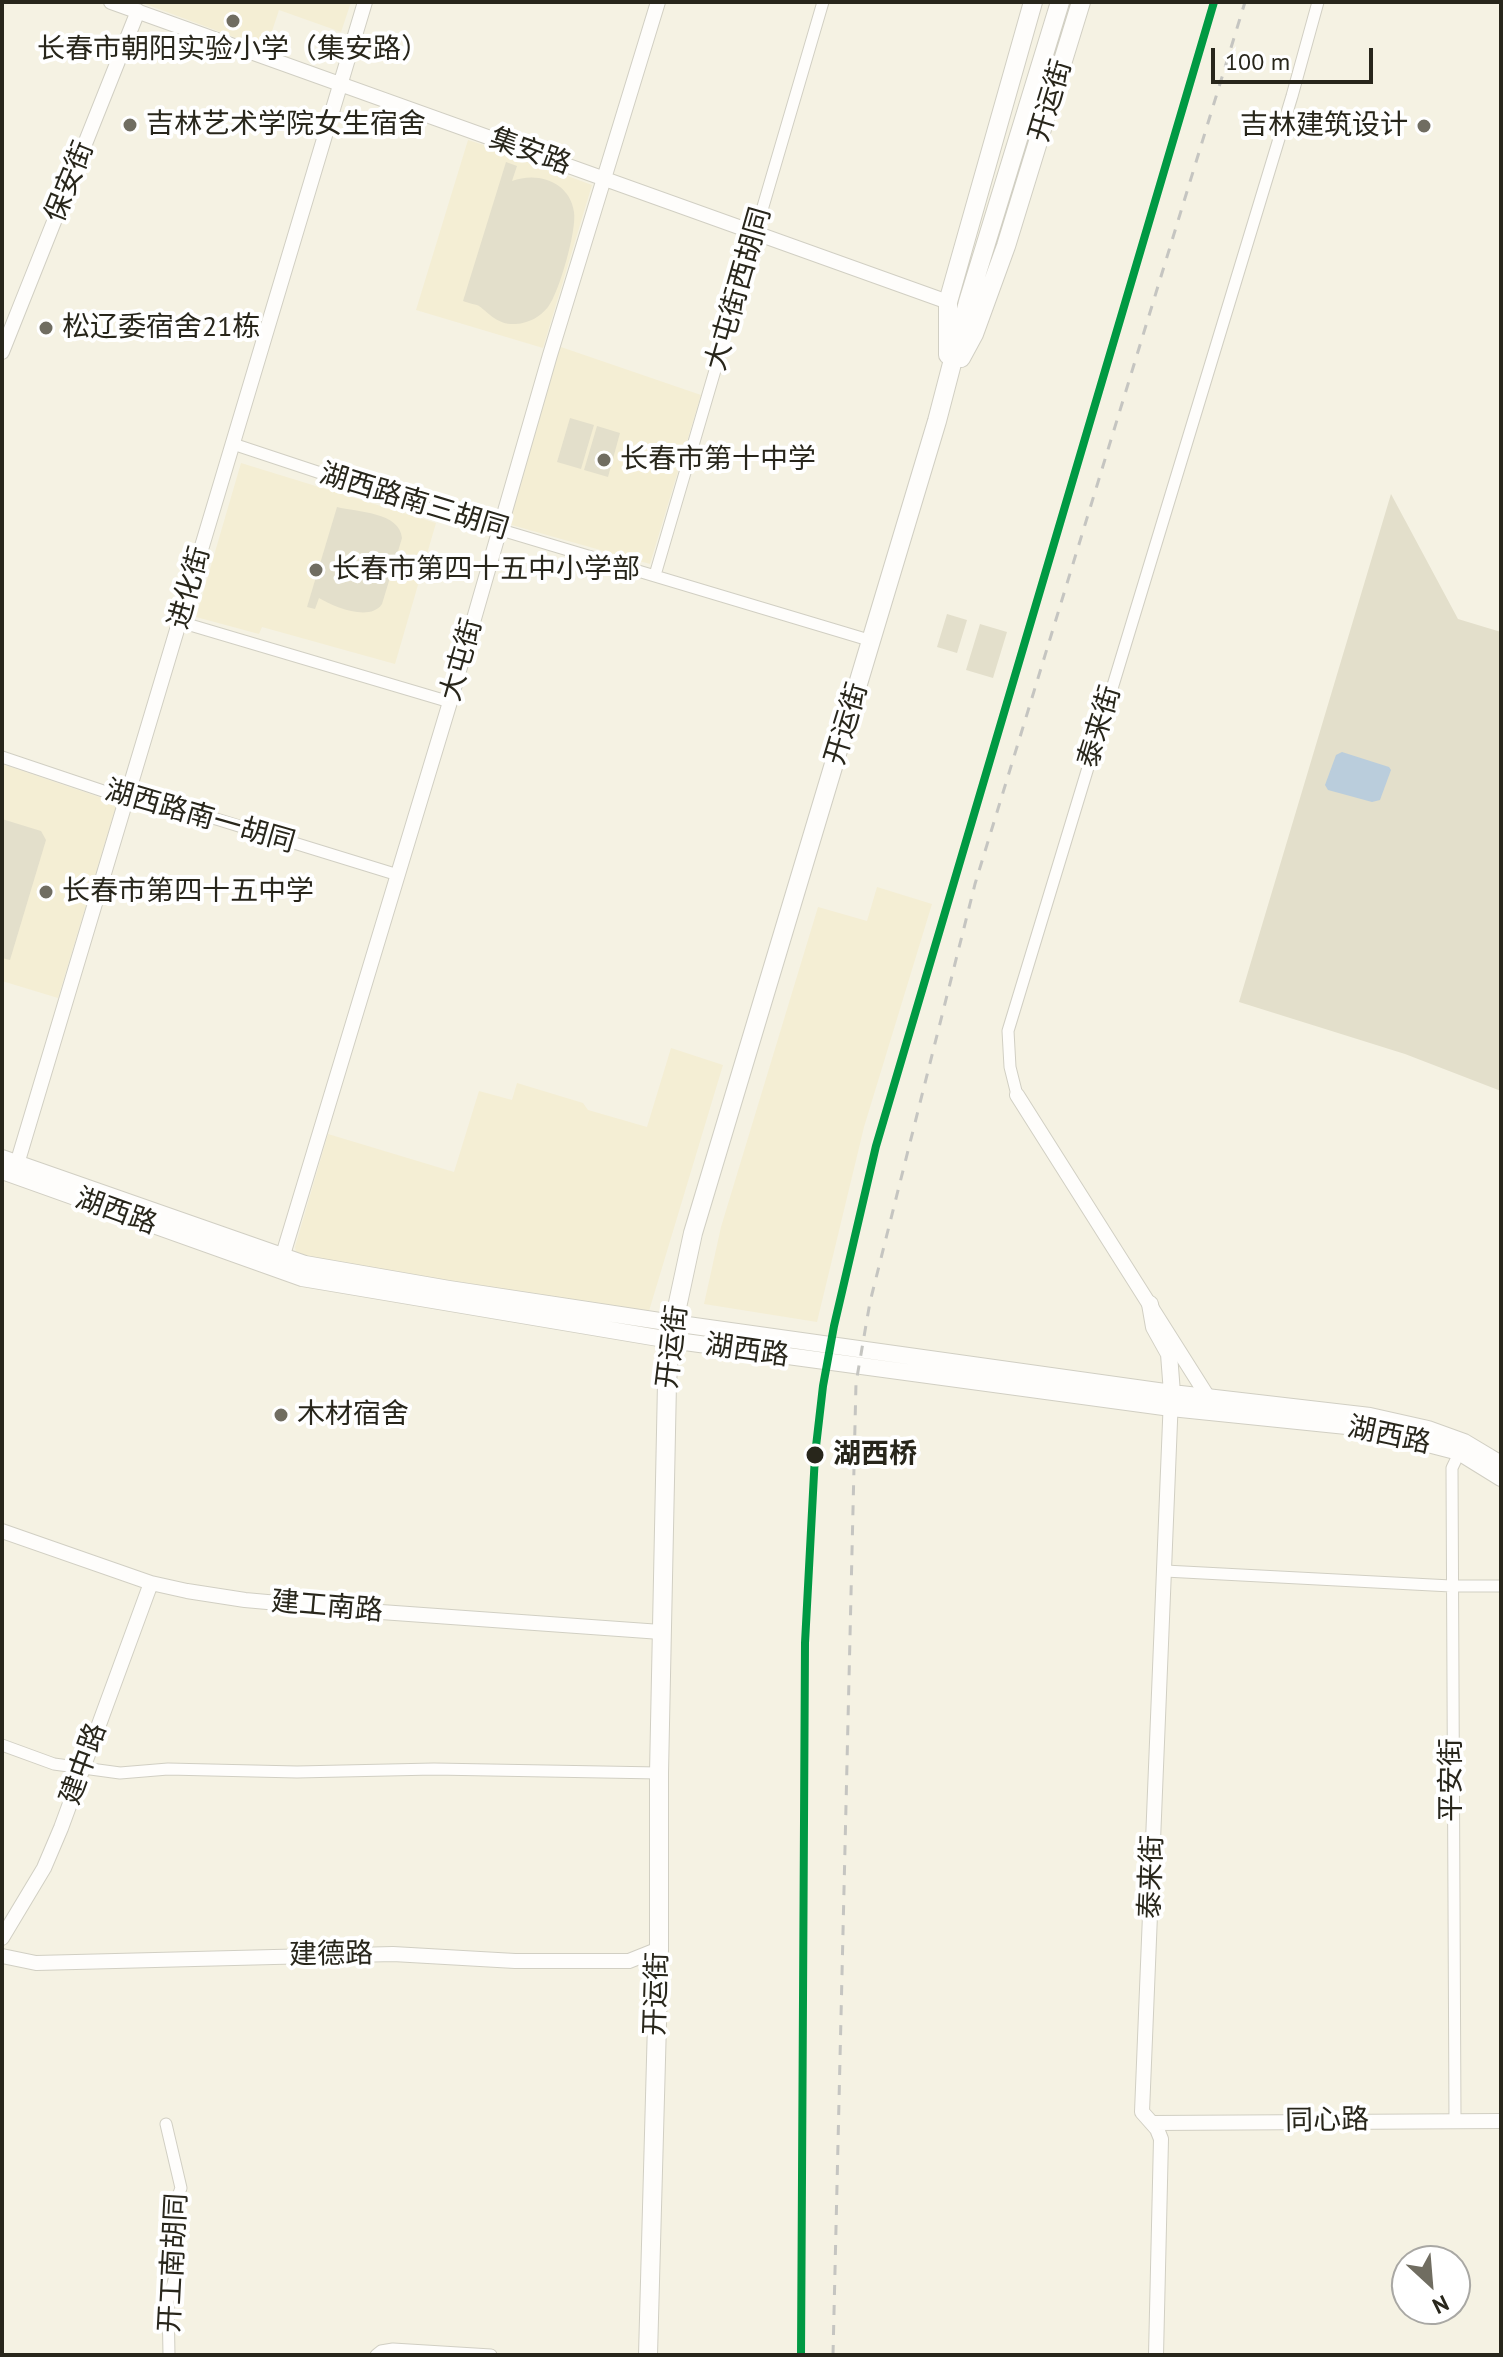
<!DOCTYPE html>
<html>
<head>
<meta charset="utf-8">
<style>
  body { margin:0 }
  #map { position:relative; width:1503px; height:2357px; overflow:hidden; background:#f5f2e3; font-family:"PT Sans",sans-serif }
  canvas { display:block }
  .frame { position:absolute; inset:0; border:4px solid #28261b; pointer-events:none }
  .north { position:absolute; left:1391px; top:2245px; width:80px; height:80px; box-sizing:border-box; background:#fff; border:2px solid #a9a8a4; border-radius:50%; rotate:154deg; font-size:22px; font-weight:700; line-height:32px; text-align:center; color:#28261b }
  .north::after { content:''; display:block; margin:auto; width:28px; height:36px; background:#706d61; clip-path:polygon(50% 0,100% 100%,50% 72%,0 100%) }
  .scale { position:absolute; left:1211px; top:48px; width:162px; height:36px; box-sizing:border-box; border:4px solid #28261b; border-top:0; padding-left:10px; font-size:24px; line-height:28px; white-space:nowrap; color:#28261b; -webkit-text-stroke:6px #fff; paint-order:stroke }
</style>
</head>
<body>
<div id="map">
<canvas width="1503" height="2357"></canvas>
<div class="frame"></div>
<div class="north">N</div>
<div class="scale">100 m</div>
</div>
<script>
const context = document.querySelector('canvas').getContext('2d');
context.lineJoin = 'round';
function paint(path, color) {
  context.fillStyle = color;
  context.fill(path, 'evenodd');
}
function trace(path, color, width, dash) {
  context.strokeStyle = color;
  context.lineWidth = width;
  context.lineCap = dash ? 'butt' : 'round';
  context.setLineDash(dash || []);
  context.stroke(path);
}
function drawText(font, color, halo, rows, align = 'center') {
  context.font = font + ' "PT Sans","Noto Sans SC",sans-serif';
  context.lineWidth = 8;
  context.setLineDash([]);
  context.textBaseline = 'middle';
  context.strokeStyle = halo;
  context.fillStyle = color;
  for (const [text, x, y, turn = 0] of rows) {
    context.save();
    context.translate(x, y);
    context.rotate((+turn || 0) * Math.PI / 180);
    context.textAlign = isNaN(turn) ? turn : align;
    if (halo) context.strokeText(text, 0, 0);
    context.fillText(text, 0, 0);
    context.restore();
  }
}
const built = new Path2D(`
  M140,2H351L341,32L279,10L266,49Z
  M468,140L532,160V163L592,185L543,348L416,310Z
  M558,346L701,395L650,564L508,524Z
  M241,463L436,523L395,664L262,627L259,634L196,617Z
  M2,764L117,803L58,998L2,981Z
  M877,887L932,904L864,1127L817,1322L704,1304L721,1227L818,907L867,921Z
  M671,1048L723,1065L649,1311L392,1272L305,1257L296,1253L295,1247L328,1134L454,1172L479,1091L512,1100L517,1083L583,1103L588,1110L647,1127Z`);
const green = new Path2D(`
  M506,162L517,166L512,181C538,171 570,182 574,212C577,230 559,293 548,307C540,317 529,323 516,324C498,325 491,315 479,306C478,305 468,303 463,301Z
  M570,418L594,425L581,469L557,462Z
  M597,426L620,433L608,477L584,470Z
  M1391,494L1458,619L1501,632V1091L1405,1054L1239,1002Z
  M337,507C357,512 400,512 402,538L382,604C370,622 334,607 319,598L315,609L307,607Z
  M947,614L967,620L957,653L937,647Z
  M980,624L1007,632L993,678L966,670Z
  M2,819L41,831L46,840L10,960L2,958Z`);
const water = new Path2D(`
  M1342,752L1389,767L1391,770L1380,800L1372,802L1328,790L1325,785L1336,755Z`);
const minor = new Path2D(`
  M233,444L411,503L872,641
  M655,575L823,2
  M180,622L450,702
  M2,757L121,797L135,794L398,875
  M1017,1095L1010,1067L1008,1031L1292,96L1318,2
  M1165,1571L1451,1586H1501
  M2,1745L54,1764L120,1773L168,1769L297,1772L434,1769L659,1773
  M1455,2120L1452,1468L1462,1447
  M166,2124L181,2188L174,2207L177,2253L176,2273L168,2301L169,2355
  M376,2355L381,2351L393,2349L491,2355`);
const tertiary = new Path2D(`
  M111,2L948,302
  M2,352L138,11
  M1017,1095L1213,1405
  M14,1174L365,2
  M282,1267V1258L450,702L550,355L658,2
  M2,1531L151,1583L187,1591L245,1600L367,1611L661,1632
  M2,1938L44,1868L61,1828L151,1583
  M2,1956L36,1963L393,1954L515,1961H629L659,1949
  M1153,2123L1501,2121
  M1156,2355L1161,2139L1157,2129L1142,2112L1171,1397`);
const secondary = new Path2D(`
  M2,1158L305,1264L449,1289L673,1323L1172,1393L1370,1416L1428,1429L1464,1442L1501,1464
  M2,1171L302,1278L670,1340L1171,1408L1366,1428L1459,1452L1501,1478
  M1150,1304L1154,1327L1169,1354L1172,1393`);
const primary = new Path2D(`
  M948,355V302L1033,2
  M961,358L974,334L1006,246L1081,2
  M648,2355L659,1949V1773L667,1383L670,1340L693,1233L937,421L968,302L1060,2`);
const rail = new Path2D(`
  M833,2355L856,1383L870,1302L975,884L1245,2`);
const rail1 = new Path2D(`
  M801,2355L805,1643L815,1455L823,1386L834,1326L876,1146L1214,2`);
const markers = [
  [233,21,8,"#706d61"],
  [130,125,8,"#706d61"],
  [1424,126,8,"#706d61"],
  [46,328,8,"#706d61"],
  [604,460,8,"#706d61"],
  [316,570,8,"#706d61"],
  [46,892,8,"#706d61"],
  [281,1415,8,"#706d61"],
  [815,1455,10,"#28261b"]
];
const poiNames = [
  ["长春市朝阳实验小学（集安路）",233,50,"center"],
  ["吉林艺术学院女生宿舍",146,125],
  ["吉林建筑设计",1408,126,"right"],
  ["松辽委宿舍21栋",62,328],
  ["长春市第十中学",620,460],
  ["长春市第四十五中小学部",332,570],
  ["长春市第四十五中学",62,892],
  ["木材宿舍",297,1415]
];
const streetNames = [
  ["开运街",1051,101,-73],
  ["集安路",530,152,20],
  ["保安街",70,182,-68],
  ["大屯街西胡同",739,289,-74],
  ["湖西路南三胡同",414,502,17],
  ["进化街",190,588,-74],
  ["大屯街",462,660,-74],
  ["开运街",847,724,-73],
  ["泰来街",1100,727,-73],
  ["湖西路南一胡同",200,817,16],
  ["湖西路",116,1212,20],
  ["开运街",673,1347,-83],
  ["湖西路",747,1351,8],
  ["湖西路",1389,1436,12],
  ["建工南路",327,1607,5],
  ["建中路",84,1764,-70],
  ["平安街",1452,1780,-90],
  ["泰来街",1152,1877,-88],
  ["建德路",331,1955,-1],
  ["开运街",657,1994,-88],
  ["同心路",1327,2121,-1],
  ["开工南胡同",174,2263,-87]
];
const stopNames = [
  ["湖西桥",833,1455]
];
paint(built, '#f4eed4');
paint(green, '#e3dfcb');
paint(water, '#bacddc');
trace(minor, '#d1cfc3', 13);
trace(tertiary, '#d1cfc3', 16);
trace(secondary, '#d1cfc3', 18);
trace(primary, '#d1cfc3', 20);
trace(minor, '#fefdfb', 11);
trace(tertiary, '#fefdfb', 14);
trace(secondary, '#fefdfb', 16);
trace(primary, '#fefdfb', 18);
trace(rail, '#c5c5c1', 3, [10, 10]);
trace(rail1, '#009943', 8);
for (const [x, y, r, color] of markers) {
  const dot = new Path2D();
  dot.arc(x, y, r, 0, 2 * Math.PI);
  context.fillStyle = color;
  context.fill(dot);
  trace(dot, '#fff', 3);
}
drawText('28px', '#28261b', '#fff', poiNames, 'left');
drawText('28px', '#28261b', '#fff', streetNames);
drawText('bold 28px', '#28261b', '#fff', stopNames, 'left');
</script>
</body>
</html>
